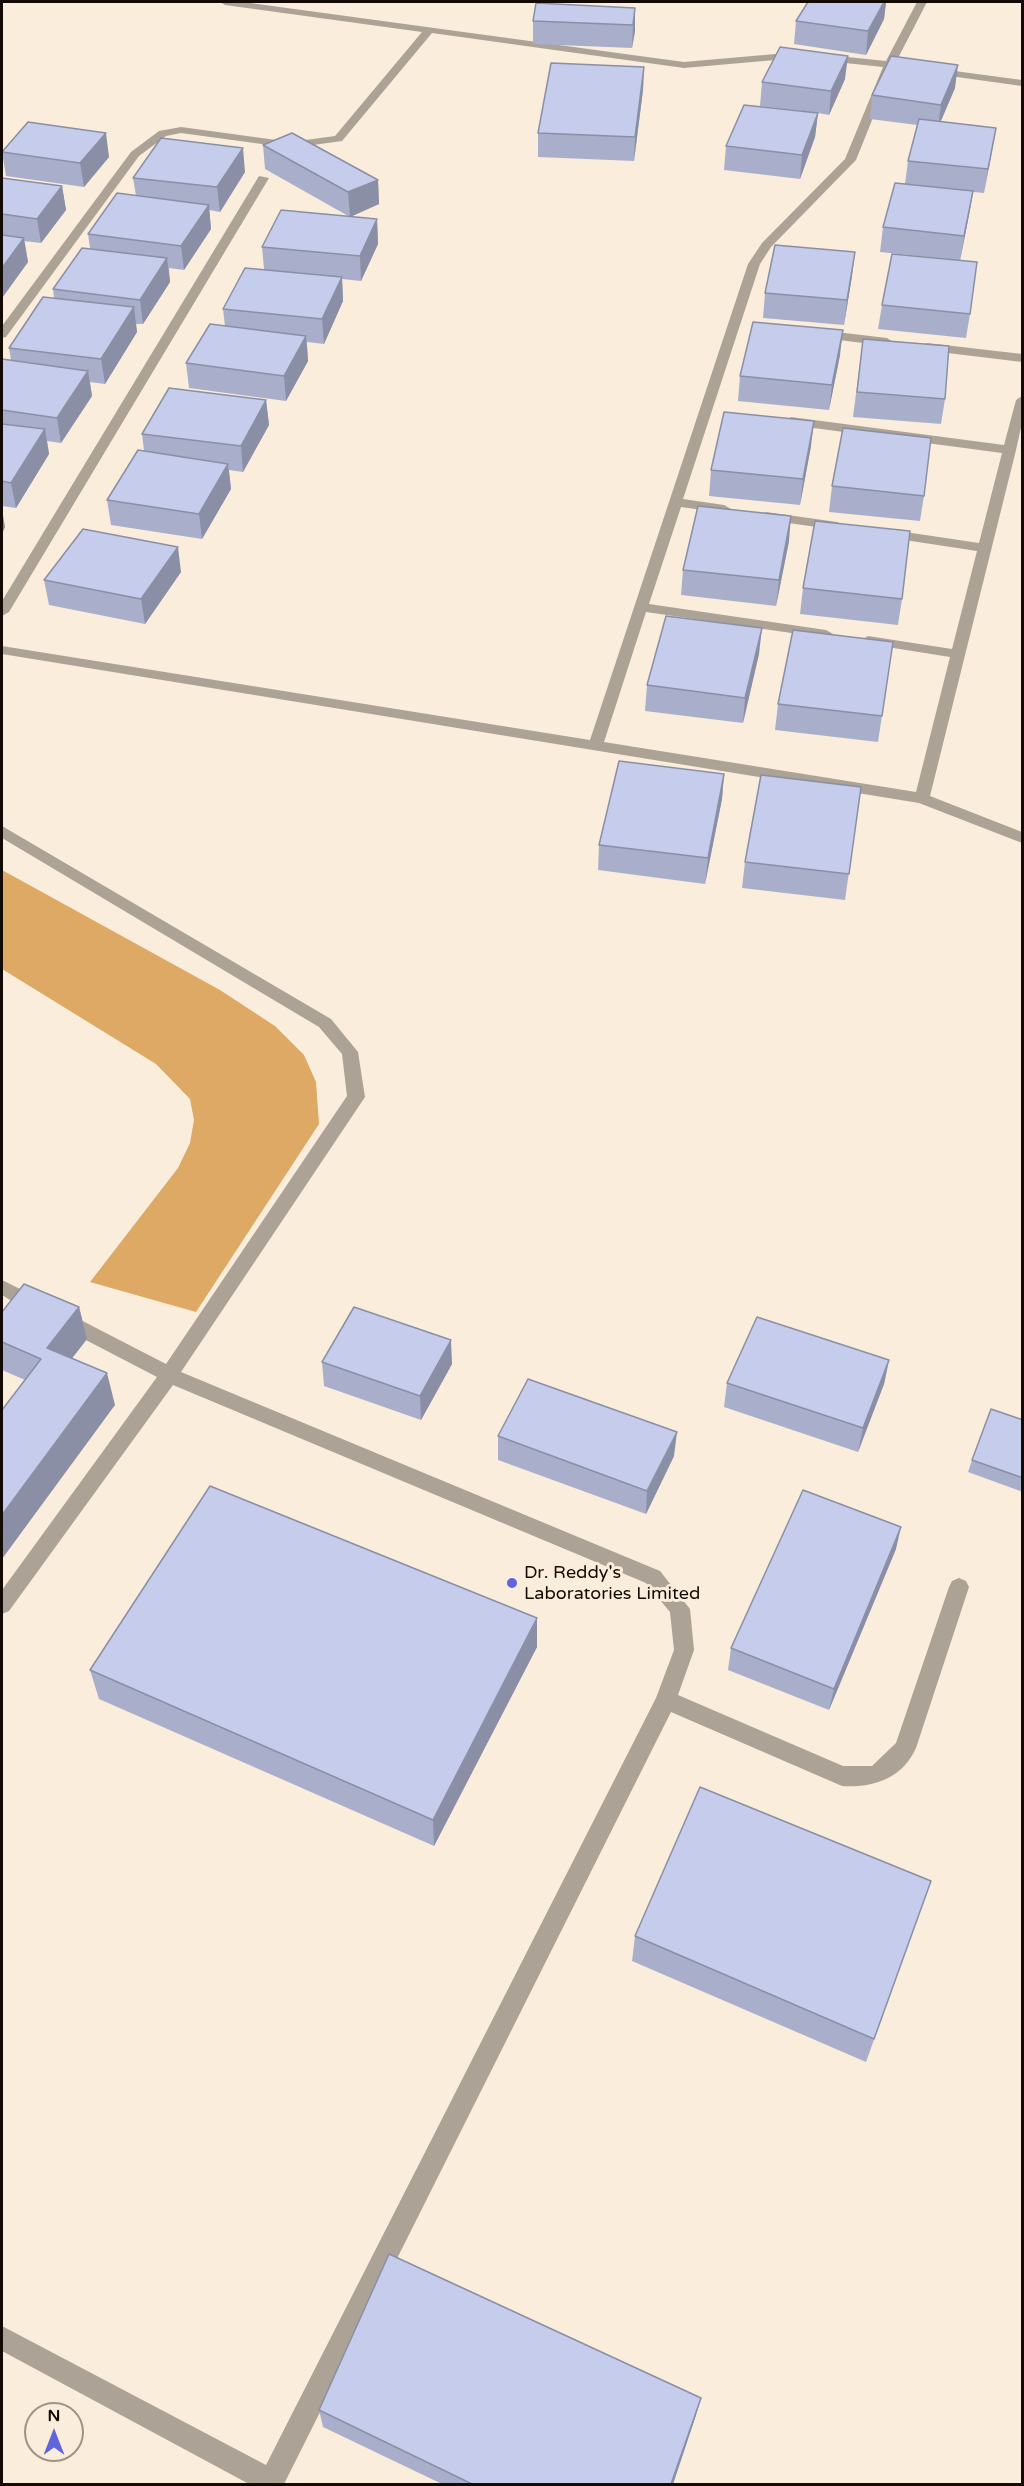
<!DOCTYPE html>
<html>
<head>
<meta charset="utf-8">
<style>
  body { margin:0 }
  #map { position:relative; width:1024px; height:2486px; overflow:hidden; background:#fbeddc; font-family:"Varela Round",sans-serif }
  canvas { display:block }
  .frame { position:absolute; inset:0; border:3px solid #130b03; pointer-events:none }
  .north { position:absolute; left:24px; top:2402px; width:60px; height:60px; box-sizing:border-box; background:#fbeddc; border:2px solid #9e9385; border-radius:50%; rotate:0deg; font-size:16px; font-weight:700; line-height:24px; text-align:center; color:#130b03 }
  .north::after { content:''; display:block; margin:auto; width:21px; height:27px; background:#5e65dd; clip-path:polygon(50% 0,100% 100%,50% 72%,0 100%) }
</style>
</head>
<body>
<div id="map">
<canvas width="1024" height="2486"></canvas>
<div class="frame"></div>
<div class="north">N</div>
</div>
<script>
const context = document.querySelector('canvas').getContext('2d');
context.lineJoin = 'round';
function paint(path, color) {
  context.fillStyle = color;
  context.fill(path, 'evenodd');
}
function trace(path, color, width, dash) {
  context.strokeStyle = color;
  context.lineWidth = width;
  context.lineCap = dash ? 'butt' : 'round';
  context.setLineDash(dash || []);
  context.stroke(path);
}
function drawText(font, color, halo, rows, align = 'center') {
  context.font = font + ' "Varela Round",sans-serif';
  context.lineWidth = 6;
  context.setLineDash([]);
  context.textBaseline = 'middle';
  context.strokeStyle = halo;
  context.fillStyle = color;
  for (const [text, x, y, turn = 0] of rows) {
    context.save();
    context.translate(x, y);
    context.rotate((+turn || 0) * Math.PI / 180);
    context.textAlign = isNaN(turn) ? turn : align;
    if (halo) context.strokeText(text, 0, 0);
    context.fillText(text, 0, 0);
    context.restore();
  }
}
const forest = new Path2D(`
  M2,870L220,990L275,1026L304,1055L316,1082L319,1124L196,1312L90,1282L178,1168L190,1143L194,1120L190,1099L156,1064L2,969Z`);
const service = new Path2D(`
  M2,826L331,1019L358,1052L365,1097L181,1372L660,1571L690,1609L694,1650L678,1695L843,1766H872L896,1743L949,1587L952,1581L959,1578L966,1581L969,1587L916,1748C902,1779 873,1788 842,1786L671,1712L284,2484H249L2,2351V2326L266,2465L656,1698L674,1650L670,1612L646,1583L173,1385L9,1611L2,1614V1590L157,1377L57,1325L55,1320L57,1315L64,1313L71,1315L166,1364L347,1096L342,1054L319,1027L2,838Z
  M2,1280L44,1301L46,1306L44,1311C30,1316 14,1302 2,1295Z`);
const minor = new Path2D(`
  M220,2H243L684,62L798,52L886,61L917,2H927L896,62L904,66L893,68L856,160L771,247L760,264L683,499L724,505L731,509L724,513L681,507L649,604L826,630L833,634L826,638L646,612L604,742L916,792L950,657L868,644L861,640L868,636L952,649L977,551L885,537L878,533L885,529L979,543L1002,453L791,425L785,421L791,417L1004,445L1016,400L1022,396V423L1016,450L930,796L1022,832V843L919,803L2,654V646L590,740L748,264L762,243L845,159L883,67L798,58L684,68L432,33L342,141L291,148L181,133L166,136L139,156L6,337L2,338V326L131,152L159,131L181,127L291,142L335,136L422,32L225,5Z
  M932,68L1022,80V86L928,73L927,71Z
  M259,176L269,178L9,612L2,616V601Z
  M819,330L887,338L893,342L887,346L815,337V331Z
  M927,343L1022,354V362L923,350L921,347Z
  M766,512L837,522L844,526L837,530L761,519L759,516Z`);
const wall = new Path2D(`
  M808,2H886L884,19L866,55L794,44L796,21Z
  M635,8V31L632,48L533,44V21Z
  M644,67L643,90L634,161L538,157V133Z
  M845,79L829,115L818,113L815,137L800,179L724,170L726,146L811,112L760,106L762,82Z
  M955,88L940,122L996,128L984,193L973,192L960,261L970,314L966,338L878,329L882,305L947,259L880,252L883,227L905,184L908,161L917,125L870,119L872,95Z
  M263,145L378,180L379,204L350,217L377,219L378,244L361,281L342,279L343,301L324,344L307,342L308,361L286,401L189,388L186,363L225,326L223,309L264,269L262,247L350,217L265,169Z
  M2,152L109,157L84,187L6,176Z
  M245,172L220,212L209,210L211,229L184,270L169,268L170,282L143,324H136L137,332L105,384L90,382L92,396L61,443L47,441L49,454L16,508L2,506V359L11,360L9,348L54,298L53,289L90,248L88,234L136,196L133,178Z
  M2,178L62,186L66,210L41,243L24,241L28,262L2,298Z
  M852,276L844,325L763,318L765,293Z
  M863,339L945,399L941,424L853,417Z
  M840,355L829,410L738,401L740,376Z
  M266,400L269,425L243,472L229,470L231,489L202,539L111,525L107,500L144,451L142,434Z
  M811,446L800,505L709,496L711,470Z
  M832,486L924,496L920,521L829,512Z
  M789,541L776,606L681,595L683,570Z
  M181,572L145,624L49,605L44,580Z
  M803,588L902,599L898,625L800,614Z
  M893,642L878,742L775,730L778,704Z
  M759,654L743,723L645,711L647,685Z
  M724,774L722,799L705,884L598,870L599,845Z
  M861,787L845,900L742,888L745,862Z
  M79,1307L87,1339L72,1358L115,1405L25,1380L2,1370V1312Z
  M889,1360L884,1384L858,1452L724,1407L727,1383Z
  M322,1362L452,1364L421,1420L324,1386Z
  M1023,1420V1492L968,1472L972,1460Z
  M498,1436L674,1456L646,1514L498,1460Z
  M896,1549L829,1710L728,1670L731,1648Z
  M537,1647L434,1846L99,1699L90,1670Z
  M931,1881L866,2062L632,1961L635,1936Z
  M319,2410L696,2415L673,2484H442L323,2427Z`);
const shadedWall = new Path2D(`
  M884,2H886L884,19L866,55L868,31Z
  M635,8V31L632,48L633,25Z
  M848,56L845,79L829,115L831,91Z
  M958,65L955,88L938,128L941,105Z
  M644,67L643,90L634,161L635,137Z
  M818,113L815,137L800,179L802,155Z
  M996,128L992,151L984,193L988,169Z
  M106,133L109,157L84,187L80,163Z
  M243,148L245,172L220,212L217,187Z
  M378,180L379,204L350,217L348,192Z
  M62,186L66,210L41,243L37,219Z
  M973,191L969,215L960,261L964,236Z
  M209,205L211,229L184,270L181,246Z
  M377,219L378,244L361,281L360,256Z
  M24,238L28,262L2,298V268Z
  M855,252L852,276L844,325L847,300Z
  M167,258L170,282L143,324L140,300Z
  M342,277L343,301L324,344L322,319Z
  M134,307L137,332L105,384L101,359Z
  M843,330L840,355L829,410L832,385Z
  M306,336L308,361L286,401L284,376Z
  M88,371L92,396L61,443L57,418Z
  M266,400L269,425L243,472L241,446Z
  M814,421L811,446L800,505L803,479Z
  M45,429L49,454L16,508L11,483Z
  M228,464L231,489L202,539L199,514Z
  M2,509L5,527L2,534Z
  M791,516L789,541L776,606L779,580Z
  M178,547L181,572L145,624L141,599Z
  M762,628L759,654L743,723L745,698Z
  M724,774L722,799L705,884L708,858Z
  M79,1307L87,1339L56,1379L47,1348Z
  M451,1340L452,1364L421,1420L420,1396Z
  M889,1360L884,1384L858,1452L863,1428Z
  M107,1373L115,1405L2,1559V1515Z
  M677,1432L674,1456L646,1514L647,1491Z
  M901,1527L896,1549L829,1710L834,1689Z
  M537,1618V1647L434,1846L433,1820Z
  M701,2398L696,2415L673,2484H671Z`);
const building = new Path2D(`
  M808,2H884L868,31L796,21Z
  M536,3L635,8L633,25L533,21Z
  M780,47L848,56L831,91L762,82Z
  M891,56L958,65L941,105L872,95Z
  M551,63L644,67L635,137L538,133Z
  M744,105L818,113L802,155L726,146Z
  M919,119L996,128L988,169L908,161Z
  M28,122L106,133L80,163L2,152Z
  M292,133L378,180L348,192L263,145Z
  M161,138L243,148L217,187L133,178Z
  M2,178L62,186L37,219L2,214Z
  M895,183L973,191L964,236L883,227Z
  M117,193L209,205L181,246L88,234Z
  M281,210L377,219L360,256L262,247Z
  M2,235L24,238L2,268Z
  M775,245L855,252L847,300L765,293Z
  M82,248L167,258L140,300L53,289Z
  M892,254L977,262L970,314L882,305Z
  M245,268L342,277L322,319L223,309Z
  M43,297L134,307L101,359L9,348Z
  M753,322L843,330L832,385L740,376Z
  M210,324L306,336L284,376L186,363Z
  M863,339L949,346L945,399L857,392Z
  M2,359L88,371L57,418L2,410Z
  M169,388L266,400L241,446L142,434Z
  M724,412L814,421L803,479L711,470Z
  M2,424L45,429L11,483L2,481Z
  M843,428L931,438L924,496L832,486Z
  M138,450L228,464L199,514L107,500Z
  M698,506L791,516L779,580L683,570Z
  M815,521L910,531L902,599L803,588Z
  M83,529L178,547L141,599L44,580Z
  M666,616L762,628L745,698L647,685Z
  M793,630L893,642L882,716L778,704Z
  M619,761L724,774L708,858L599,845Z
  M761,775L861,787L849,874L745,862Z
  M24,1284L79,1307L47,1348L107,1373L2,1515V1410L41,1359L2,1342V1312Z
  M354,1307L451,1340L420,1396L322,1362Z
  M757,1317L889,1360L863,1428L727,1383Z
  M528,1379L677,1432L647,1491L498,1436Z
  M991,1409L1023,1420V1478L972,1460Z
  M210,1486L537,1618L433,1820L90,1670Z
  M803,1490L901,1527L834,1689L731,1648Z
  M700,1787L931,1881L874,2039L635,1936Z
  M389,2254L701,2398L671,2484H472L319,2410Z`);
const markers = [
  [512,1583,6,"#5e65dd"]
];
const poiNames = [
  ["Dr. Reddy's",524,1573],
  ["Laboratories Limited",524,1594]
];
paint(forest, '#dda965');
paint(service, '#aca296');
paint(minor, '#aca296');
paint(wall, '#a9afcb');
paint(shadedWall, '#8a8fa5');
paint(building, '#c5ccec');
trace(building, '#8a8fa5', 1.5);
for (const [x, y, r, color] of markers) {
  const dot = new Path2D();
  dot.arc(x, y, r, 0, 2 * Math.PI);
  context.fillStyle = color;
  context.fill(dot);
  trace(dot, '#fbeddc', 2);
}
drawText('18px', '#130b03', '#fbeddc', poiNames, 'left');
</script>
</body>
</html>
